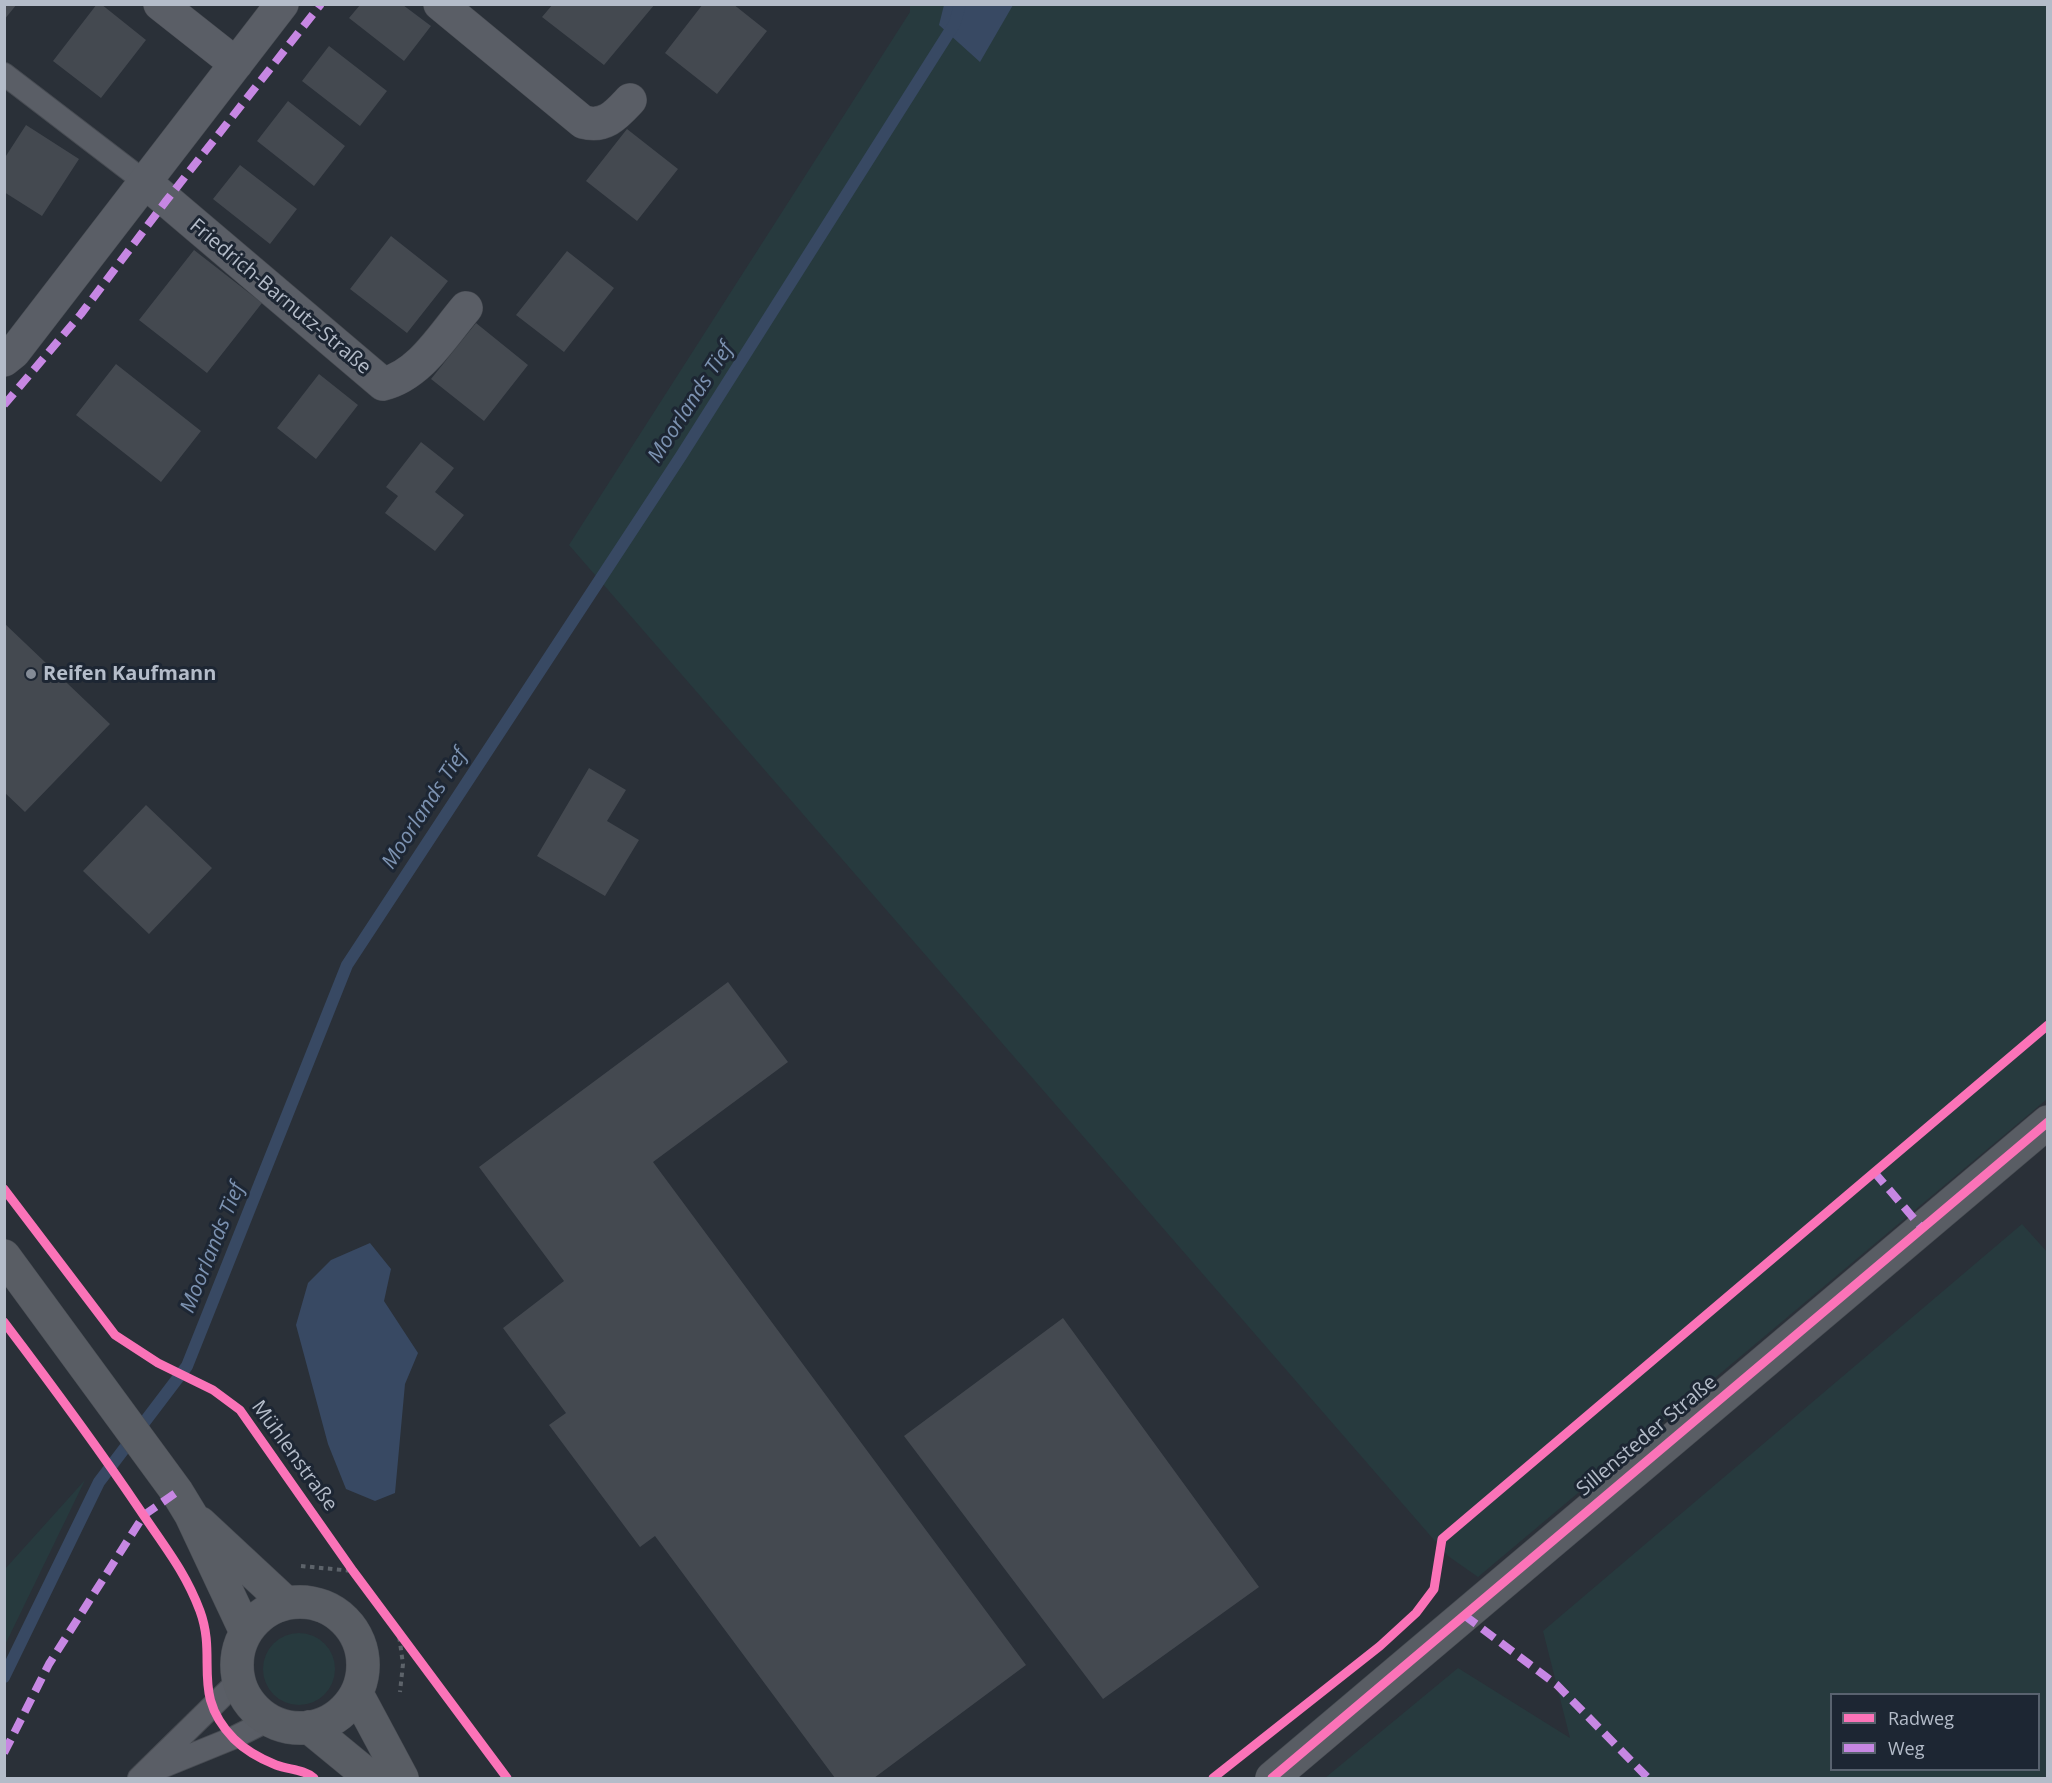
<!DOCTYPE html>
<html>
<head>
<meta charset="utf-8">
<style>
  body { margin:0 }
  #map { position:relative; width:2052px; height:1783px; overflow:hidden; background:#2a3038; font-family:"Open Sans",sans-serif }
  canvas { display:block }
  .frame { position:absolute; inset:0; border:6px solid #b4bcc9; pointer-events:none }
  .legend { position:absolute; left:1830px; top:1693px; width:210px; height:78px; box-sizing:border-box; background:#1d2633; border:2px solid #59626f; margin:0; padding:8px 10px; list-style:none; font-size:18px; color:#b4bcc9 }
  .legend li { display:flex; align-items:center; gap:12px; height:30px }
  .legend b { width:30px; border:2px solid #59626f }
</style>
</head>
<body>
<div id="map">
<canvas width="2052" height="1783"></canvas>
<div class="frame"></div>
<ul class="legend">
<li><b style="height:8px;background:#fb73b8"></b>Radweg</li>
<li><b style="height:8px;background:#c787e3"></b>Weg</li>
</ul>
</div>
<script>
const context = document.querySelector('canvas').getContext('2d');
context.lineJoin = 'round';
function paint(path, color) {
  context.fillStyle = color;
  context.fill(path, 'evenodd');
}
function trace(path, color, width, dash) {
  context.strokeStyle = color;
  context.lineWidth = width;
  context.lineCap = dash ? 'butt' : 'round';
  context.setLineDash(dash || []);
  context.stroke(path);
}
function drawText(font, color, halo, rows, align = 'center') {
  context.font = font + ' "Open Sans",sans-serif';
  context.lineWidth = 6;
  context.setLineDash([]);
  context.textBaseline = 'middle';
  context.strokeStyle = halo;
  context.fillStyle = color;
  for (const [text, x, y, turn = 0] of rows) {
    context.save();
    context.translate(x, y);
    context.rotate((+turn || 0) * Math.PI / 180);
    context.textAlign = isNaN(turn) ? turn : align;
    if (halo) context.strokeText(text, 0, 0);
    context.fillText(text, 0, 0);
    context.restore();
  }
}
const green = new Path2D(`
  M910,5H2047V1099L1478,1577L1448,1556L569,545L910,12Z
  M2022,1224L2048,1253L2047,1778H1325L1458,1668L1570,1738L1543,1631ZM1832,1694H2038V1770H1832Z
  M85,1480L5,1645V1569Z
  M263 1669a36 36 0 1 1 72 0a36 36 0 1 1-72 0Z`);
const water = new Path2D(`
  M944,5V4L1013,5L980,62L939,25Z
  M370,1243L391,1269L384,1301L418,1353L405,1384L395,1493L375,1501L346,1489L328,1444L296,1325L308,1283L331,1260Z`);
const stream = new Path2D(`
  M4,1677L99,1482L187,1366L347,965L681,456L955,23L960,4`);
const building = new Path2D(`
  M4,4H17L4,20Z
  M97,4H101L146,40L101,98L53,61Z
  M553,4H655L604,65L542,17Z
  M703,4H733L767,31L717,94L665,53Z
  M360,5H403L431,26L404,61L349,18Z
  M329,46L387,91L360,126L302,81Z
  M288,101L345,146L314,186L257,141Z
  M26,125L79,159L42,216L4,192V159Z
  M627,129L678,169L637,221L586,181Z
  M240,165L297,209L270,244L213,199Z
  M391,236L448,281L407,333L350,289Z
  M194,250L262,303L207,373L139,320Z
  M567,251L614,288L564,352L516,315Z
  M476,323L528,365L484,421L431,379Z
  M116,364L201,431L161,482L76,415Z
  M319,374L358,405L316,459L277,428Z
  M421,442L454,468L435,492L464,515L435,551L385,513L398,496L386,487Z
  M4,623L110,724L25,812L4,792Z
  M589,768L626,790L607,821L639,840L605,896L537,856Z
  M146,805L212,868L149,934L83,871Z
  M728,982L788,1062L653,1162L1026,1665L874,1778H835L655,1536L640,1547L549,1425L566,1413L503,1328L564,1281L479,1167Z
  M1063,1318L1259,1587L1103,1699L904,1436Z`);
const path = new Path2D(`
  M4,1189L115,1335L158,1363L213,1390L240,1410L353,1571L507,1778
  M301,1566L353,1571
  M398,1628L403,1664L400,1692
  M205,1638L206,1666
  M263,1758L301,1772`);
const lane = new Path2D(`
  M4,74L145,182
  M152,1771L233,1738L269,1720
  M139,1778L239,1680`);
const street = new Path2D(`
  M160,4L236,64
  M440,4L583,122C605,128 616,115 630,100
  M145,182L383,384C420,375 443,335 466,308
  M4,360L14,352L282,4`);
const secondary = new Path2D(`
  M4,1256L177,1492L191,1515L246,1632
  M200,1523L286,1603
  M237 1665a63 63 0 1 1 126 0a63 63 0 1 1-126 0Z
  M357,1694L402,1778
  M309,1727L371,1778
  M1272,1778L2048,1122`);
const quiet = new Path2D(`
  M4,405L81,314L166,201L321,4
  M1874,1172L1922,1228
  M1464,1615L1557,1685L1648,1778
  M4,1753L49,1664L144,1515L177,1492`);
const cycleway = new Path2D(`
  M4,1189L115,1335L158,1363L213,1390L240,1410L353,1571L507,1778
  M4,1322C51,1384 97,1446 140,1510C164,1546 185,1571 200,1611C218,1660 190,1694 234,1739C246,1751 261,1759 276,1765C289,1770 304,1769 314,1778
  M1213,1778L1380,1646L1416,1613L1434,1589L1442,1539L2048,1025
  M1272,1778L2048,1122`);
const markers = [
  [31,674,6,"#848b96"]
];
const streetNames = [
  ["Friedrich-Barnutz-Straße",280,297,40],
  ["Sillensteder Straße",1647,1436,-40],
  ["Mühlenstraße",294,1456,54]
];
const poiNames = [
  ["Reifen Kaufmann",43,674]
];
const waterNames = [
  ["Moorlands Tief",691,403,-57],
  ["Moorlands Tief",425,809,-57],
  ["Moorlands Tief",213,1248,-68]
];
paint(green, '#273a3e');
paint(water, '#384963');
trace(stream, '#384963', 12);
paint(building, '#444950');
trace(lane, '#484c53', 24);
trace(street, '#484c53', 34);
trace(secondary, '#484c53', 34);
trace(path, '#5d636a', 4, [4.5, 4.5]);
trace(lane, '#5a5e66', 22);
trace(street, '#5a5e66', 33);
trace(secondary, '#595d64', 33);
trace(quiet, '#c787e3', 8, [15, 8]);
trace(cycleway, '#fb73b8', 9);
for (const [x, y, r, color] of markers) {
  const dot = new Path2D();
  dot.arc(x, y, r, 0, 2 * Math.PI);
  context.fillStyle = color;
  context.fill(dot);
  trace(dot, '#1d2633', 2);
}
drawText('20px', '#b4bcc9', '#1d2633', streetNames);
drawText('bold 20px', '#b4bcc9', '#1d2633', poiNames, 'left');
drawText('italic 21px', '#7c92b1', '#1d2633', waterNames);
</script>
</body>
</html>
